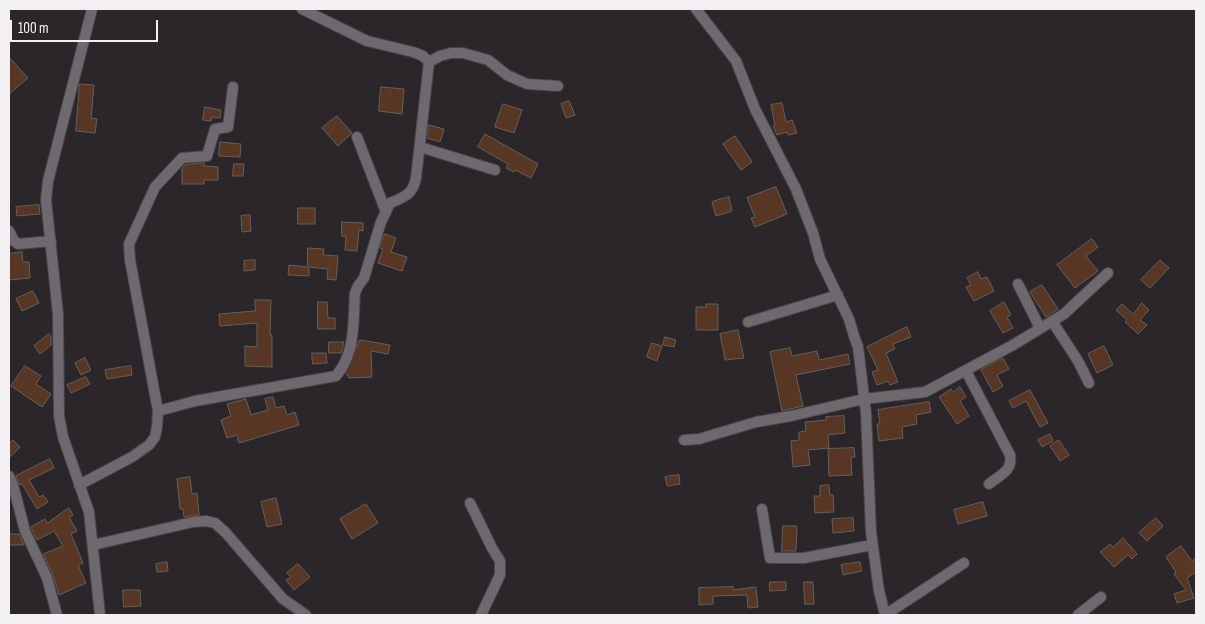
<!DOCTYPE html>
<html>
<head>
<meta charset="utf-8">
<style>
  body { margin:0 }
  #map { position:relative; width:1205px; height:624px; overflow:hidden; background:#2a262a; font-family:"Sofia Sans Condensed",sans-serif }
  canvas { display:block }
  .frame { position:absolute; inset:0; border:10px solid #f3f0f3; pointer-events:none }
  .scale { position:absolute; left:10px; top:20px; width:148px; height:22px; box-sizing:border-box; border:2px solid #f3f0f3; border-top:0; padding-left:6px; font-size:15px; line-height:18px; white-space:nowrap; color:#f3f0f3; -webkit-text-stroke:4px #2a262a; paint-order:stroke }
</style>
</head>
<body>
<div id="map">
<canvas width="1205" height="624"></canvas>
<div class="frame"></div>
<div class="scale">100 m</div>
</div>
<script>
const context = document.querySelector('canvas').getContext('2d');
context.lineJoin = 'round';
function paint(path, color) {
  context.fillStyle = color;
  context.fill(path, 'evenodd');
}
function trace(path, color, width, dash) {
  context.strokeStyle = color;
  context.lineWidth = width;
  context.lineCap = dash ? 'butt' : 'round';
  context.setLineDash(dash || []);
  context.stroke(path);
}
const building = new Path2D(`
  M9,57L28,78L9,94Z
  M80,84L94,85L91,118L97,119L95,133L76,131Z
  M381,87L404,89L402,114L379,111Z
  M569,101L575,115L566,118L561,104Z
  M782,103L786,122L792,120L797,133L788,135L787,132L777,135L773,126L775,125L771,105Z
  M503,104L522,110L514,133L495,127Z
  M205,107L221,110L220,118L212,117L211,121L203,120Z
  M337,116L352,133L338,146L322,128Z
  M429,125L444,129L440,142L427,138Z
  M485,134L538,164L531,178L515,170L514,172L506,168L508,164L478,147Z
  M735,136L752,162L741,170L723,144Z
  M220,142L241,144L240,157L219,156Z
  M204,163V166L218,167V180H204V184H182V168L185,165Z
  M234,164H244L243,176H233Z
  M776,187L787,214L755,227L751,218L755,217L747,198Z
  M729,197L732,211L716,216L712,202Z
  M39,205L40,214L17,216L16,207Z
  M298,208H315V224H298Z
  M250,215L251,231L242,232L241,216Z
  M342,222L363,223V231L359,230L357,251L345,250L346,237L342,236Z
  M385,234L396,238L391,252L407,257L402,271L378,263L383,249L380,248Z
  M1092,239L1098,247L1086,256L1098,271L1075,288L1057,265Z
  M308,248L324,249L323,255L338,256L336,280L327,279L328,269L309,267V276L288,275L289,265L307,267Z
  M22,252L23,262H29L30,278L9,280V254Z
  M255,260V270L244,271V261Z
  M1160,260L1169,268L1150,288L1141,280Z
  M978,272L981,279L987,277L994,291L974,301L966,287L971,285L967,278Z
  M1042,285L1058,309L1046,317L1030,292Z
  M33,291L39,303L22,311L16,299Z
  M255,300H271L270,335H272V367L245,366V346L257,347V323L220,326L219,314L255,311Z
  M318,302H327L328,318H335V329H318Z
  M1004,302L1011,315L1007,317L1013,328L1003,333L990,311Z
  M1142,303L1149,310L1140,320L1147,325L1138,334L1125,322L1127,320L1116,310L1122,304L1133,314Z
  M706,304H718V330H696V307H706Z
  M907,327L911,337L893,344L895,349L886,353L898,382L890,385L888,381L877,385L872,372L878,370L867,347Z
  M738,330L744,358L725,360L720,334Z
  M49,334L51,336V345L40,354L34,346Z
  M665,337L676,340L674,347L663,345Z
  M360,340L390,345L388,354L371,351L372,377L349,378L346,373Z
  M329,342H344L341,353H329Z
  M652,343L662,346L657,361L647,357Z
  M1104,346L1113,365L1097,373L1088,354Z
  M790,348L792,356L817,351L819,360L848,354L850,364L796,375L803,406L782,411L770,352Z
  M312,353H326L327,363L313,364Z
  M85,358L91,370L81,375L75,363Z
  M1003,358L1009,369L997,375L1003,386L993,392L981,370Z
  M25,366L41,376L36,384L51,394L42,407L11,386Z
  M131,366L132,375L107,379L105,370Z
  M86,377L90,384L71,393L67,385Z
  M960,387L966,397L960,401L969,416L957,424L939,397L951,389L953,392Z
  M1030,390L1048,423L1040,427L1026,401L1013,408L1009,401Z
  M273,397L276,408L284,406L287,415L295,412L299,425L239,443L237,435L227,438L221,420L231,416L227,404L246,399L251,415L268,410L265,399Z
  M929,402L931,412L916,415L917,424L902,427L903,438L879,441L877,424H880L878,410Z
  M844,416L845,433L828,435L829,448L808,450L810,465L793,467L791,441L799,440V432L806,431L805,422L826,420V417Z
  M1050,434L1053,441L1042,447L1038,440Z
  M13,440L20,447L9,458V444Z
  M1059,440L1069,455L1060,461L1050,446Z
  M854,448L855,457H851L852,475L829,476L828,449Z
  M50,459L54,468L29,480L39,497L43,495L48,502L37,509L22,484L20,485L16,476Z
  M679,475L680,484L667,486L665,477Z
  M190,477L192,494L197,493L199,515L184,517L183,509H180L177,479Z
  M829,485L830,495H833L834,512L815,513L814,496H820V486Z
  M276,498L282,524L267,527L261,502Z
  M983,502L987,516L958,524L954,510Z
  M366,504L378,523L352,539L340,519Z
  M69,508L73,515L69,517L77,531L71,534L83,563L78,565L86,583L59,595L53,575L43,554L63,546L54,531L37,540L31,527L45,519L47,523Z
  M853,518L854,531L833,533L832,519Z
  M1156,518L1163,526L1147,541L1139,533Z
  M783,526H797L796,551H782Z
  M9,534H19L24,545H9Z
  M1123,538L1137,554L1132,559L1128,555L1114,567L1100,552L1110,544L1113,547Z
  M1181,546L1192,561L1196,557V572L1187,578L1194,598L1177,603L1174,594L1186,590L1174,574L1176,572L1166,557Z
  M167,562L168,571L157,572L156,564Z
  M860,562L862,571L843,575L841,565Z
  M298,564L310,577L294,590L286,580L291,577L287,573Z
  M770,582H786V590L770,591Z
  M804,582H813L814,604H805Z
  M733,587V590L756,587L758,607L748,608L747,595L713,596V604L699,605V588Z
  M123,590H140L141,606L124,607Z`);
const street = new Path2D(`
  M92,9L48,181L46,200L58,314L59,416L63,437L89,512L100,615
  M696,9L736,61L755,109L796,189L813,233L820,259L849,319L854,336L858,347L866,413L871,532L879,591L885,615
  M429,62L440,56L451,53H463L488,60L507,75L527,84L558,86
  M357,137L386,212
  M420,147L495,170
  M9,231L14,241L18,244L51,241
  M1018,284L1040,328
  M1052,321L1078,361L1089,383
  M748,322L838,295
  M966,371L1010,455C1013,471 1000,475 989,484
  M158,411L195,401L336,376C356,352 353,322 355,293L358,286L364,278L381,222L390,203C405,197 413,194 416,178L429,62L423,56L413,52L367,41L302,9
  M684,440L699,439L756,422L791,416L864,399L925,392L1013,345L1064,314L1108,273
  M9,476L13,485L25,531L47,578L57,615
  M79,485L132,457L149,445L155,437L157,427L158,411L130,260L129,244L155,187L182,158L207,156L215,129L228,127L233,87
  M470,503L492,548L500,561V575L481,615
  M762,509L770,558H804L872,545
  M93,545L193,522L206,521L215,523L226,533L283,599L306,615
  M885,615L964,563
  M1078,615L1101,597`);
paint(building, '#573724');
trace(building, '#655f5c', 1);
trace(street, '#494548', 12);
trace(street, '#6e696e', 10);
</script>
</body>
</html>
